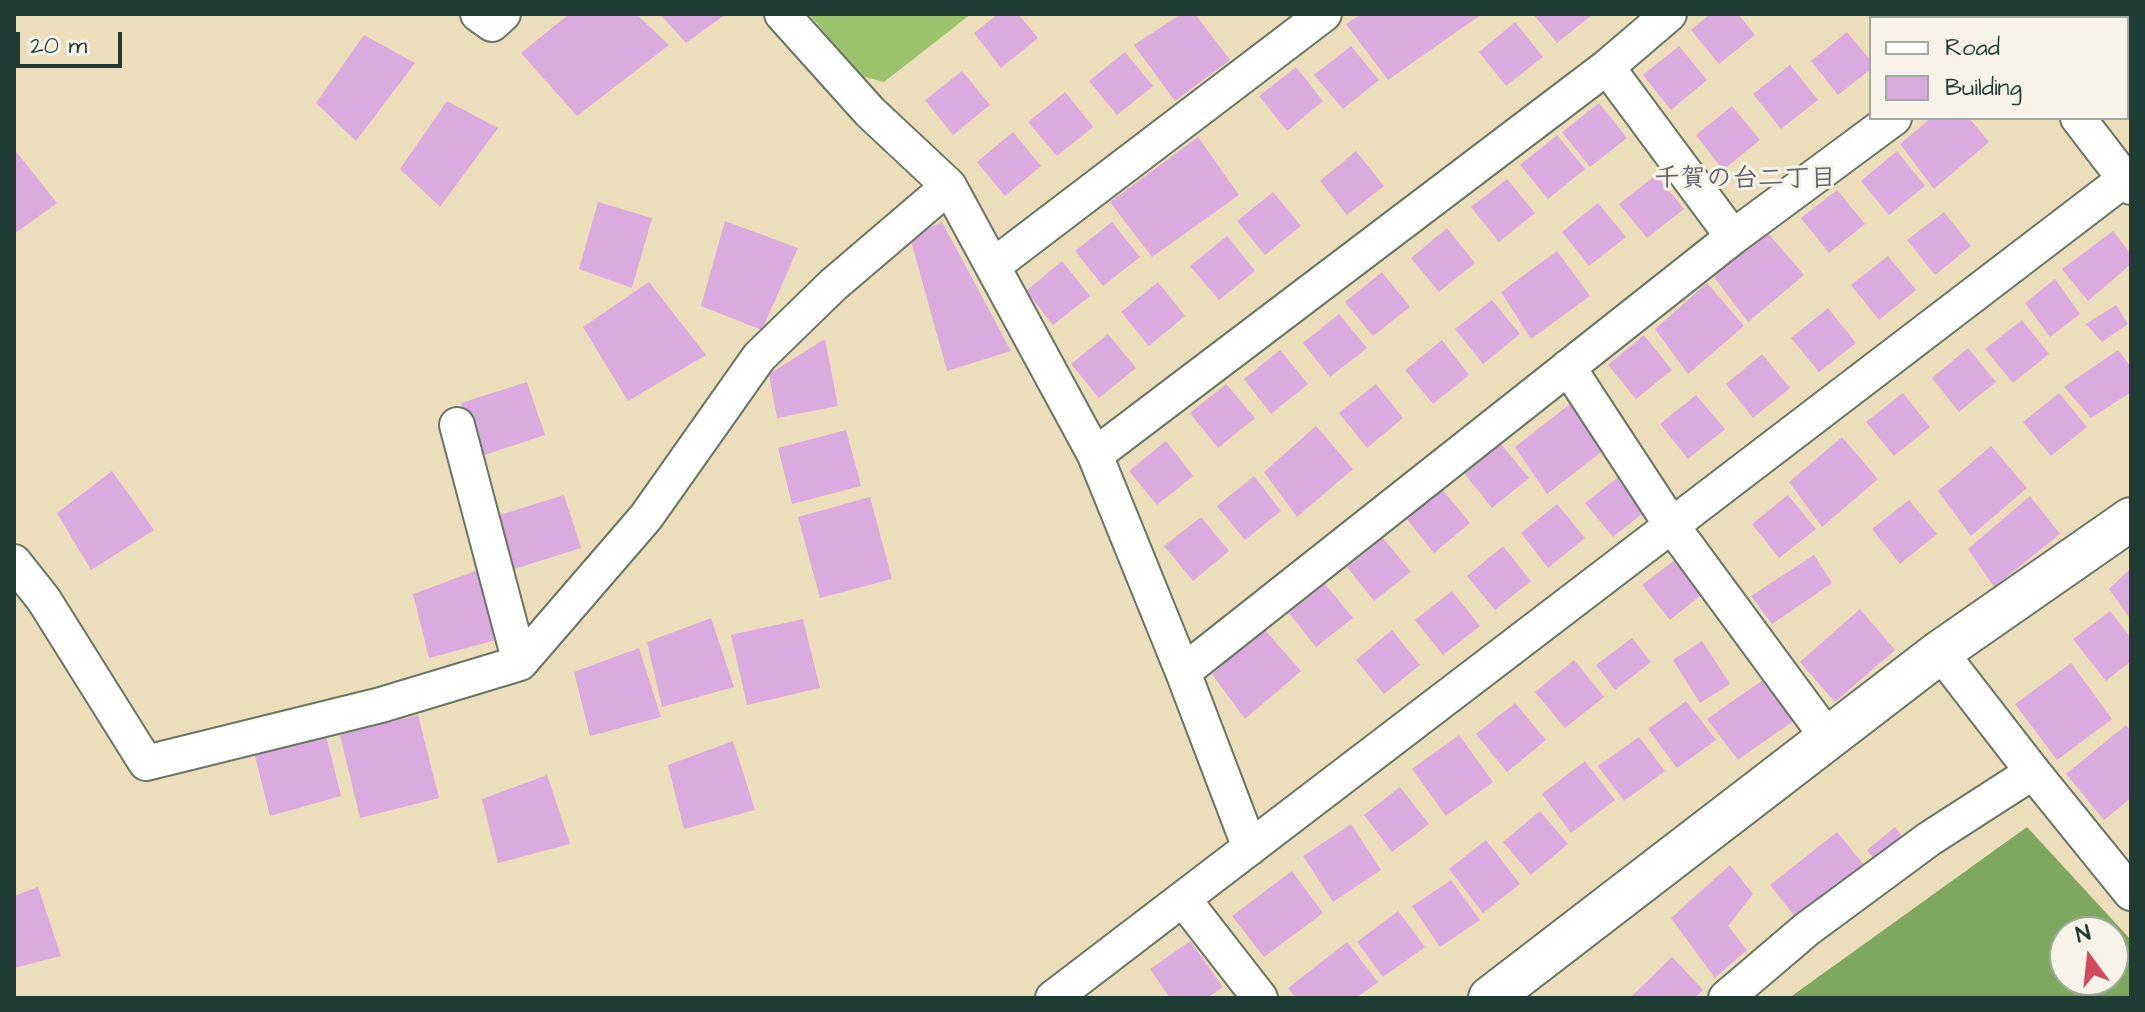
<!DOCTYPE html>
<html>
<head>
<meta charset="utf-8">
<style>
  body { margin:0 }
  #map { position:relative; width:2145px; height:1012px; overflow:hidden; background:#ecdebb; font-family:"Architects Daughter",sans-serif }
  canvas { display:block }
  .frame { position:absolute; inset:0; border:16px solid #1f3d34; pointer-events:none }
  .legend { position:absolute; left:1869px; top:16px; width:260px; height:104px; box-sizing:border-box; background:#f7f3e8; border:2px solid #a1aaa0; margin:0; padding:10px 14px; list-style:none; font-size:24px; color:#1f3d34 }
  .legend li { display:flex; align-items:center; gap:16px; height:40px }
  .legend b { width:40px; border:2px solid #a1aaa0 }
  .north { position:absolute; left:2049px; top:916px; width:80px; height:80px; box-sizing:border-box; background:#f7f3e8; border:2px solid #a1aaa0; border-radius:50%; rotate:345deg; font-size:22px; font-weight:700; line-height:32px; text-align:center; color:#1f3d34 }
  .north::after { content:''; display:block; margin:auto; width:28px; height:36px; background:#d1495b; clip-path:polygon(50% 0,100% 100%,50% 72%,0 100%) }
  .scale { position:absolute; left:16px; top:32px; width:106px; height:36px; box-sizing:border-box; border:4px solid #1f3d34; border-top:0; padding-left:10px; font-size:24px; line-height:28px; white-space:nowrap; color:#1f3d34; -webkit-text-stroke:6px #f7f3e8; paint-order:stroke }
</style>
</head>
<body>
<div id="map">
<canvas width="2145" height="1012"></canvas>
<div class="frame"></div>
<ul class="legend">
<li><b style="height:10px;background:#fff"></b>Road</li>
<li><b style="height:22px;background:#dbabe0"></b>Building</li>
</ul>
<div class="north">N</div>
<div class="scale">20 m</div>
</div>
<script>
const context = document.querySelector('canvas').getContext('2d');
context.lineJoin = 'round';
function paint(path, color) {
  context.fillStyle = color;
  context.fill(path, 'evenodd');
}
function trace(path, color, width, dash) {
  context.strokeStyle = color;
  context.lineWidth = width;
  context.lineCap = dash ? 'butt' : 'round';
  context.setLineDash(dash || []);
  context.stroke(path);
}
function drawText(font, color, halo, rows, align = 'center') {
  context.font = font + ' "Architects Daughter","Klee One",sans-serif';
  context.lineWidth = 6;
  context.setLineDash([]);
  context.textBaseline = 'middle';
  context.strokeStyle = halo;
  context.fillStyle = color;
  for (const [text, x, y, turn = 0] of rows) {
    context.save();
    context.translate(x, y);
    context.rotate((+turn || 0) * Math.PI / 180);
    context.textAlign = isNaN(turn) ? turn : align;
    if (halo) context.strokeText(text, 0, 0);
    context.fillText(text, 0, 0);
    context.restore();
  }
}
const green = new Path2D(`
  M809,14H971L884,82L861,76Z`);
const forest = new Path2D(`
  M2027,827L2131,940V998H1789ZM2065,932H2113V980H2065Z`);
const building = new Path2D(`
  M569,14H636L669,45L577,116L521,53Z
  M660,14H726L686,43Z
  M998,14H1018L1038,38L1001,68L974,33Z
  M1181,14H1195L1230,60L1175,101L1134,45Z
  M1361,14H1482L1388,80L1346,24Z
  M1533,14H1593L1557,43Z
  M1710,14H1738L1755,35L1719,64L1691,30Z
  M1871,14H1931L1933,17L1874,18Z
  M1515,22L1543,57L1506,86L1479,52Z
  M1847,32L1871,61V69L1838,95L1811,61Z
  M364,35L415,63L356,141L316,103Z
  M1351,46L1379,80L1343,109L1314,75Z
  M1679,46L1707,80L1671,110L1643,75Z
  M1125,52L1153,86L1117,115L1089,81Z
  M1790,65L1818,100L1781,129L1753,94Z
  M1296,67L1323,101L1287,131L1259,96Z
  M962,71L990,105L953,135L925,100Z
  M1065,92L1093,127L1057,156L1028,122Z
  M447,101L498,128L440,207L400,169Z
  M1599,103L1627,138L1590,167L1562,132Z
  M1732,106L1760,140L1723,170L1696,135Z
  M1931,118H1969L1989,142L1934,189L1900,144Z
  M1013,132L1041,166L1005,196L977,162Z
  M1557,135L1585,169L1548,199L1520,165Z
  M1198,137L1239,195L1152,257L1110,202Z
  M14,149L57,203L14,234Z
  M1356,151L1384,186L1347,215L1320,181Z
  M1897,151L1925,186L1889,215L1861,181Z
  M1656,175L1684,209L1647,238L1619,204Z
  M1507,179L1535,213L1499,242L1471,207Z
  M1837,190L1865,224L1829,253L1801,218Z
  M1273,192L1301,226L1265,255L1237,221Z
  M598,202L652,218L632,288L579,269Z
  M1598,203L1626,237L1589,266L1562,232Z
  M1944,212L1971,246L1935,275L1907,240Z
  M725,221L798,248L762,330L701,306Z
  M942,222L1011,351L947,371L910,237Z
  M1112,222L1140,257L1103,286L1075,251Z
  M1447,228L1475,263L1439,292L1411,258Z
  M2113,231L2131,254V264L2088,301L2062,269Z
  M1767,232L1804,275L1748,322L1714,277Z
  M1227,236L1255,271L1219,300L1190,266Z
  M1557,251L1590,296L1531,339L1501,292Z
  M1888,256L1916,290L1879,320L1851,285Z
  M1062,261L1090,296L1053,325L1026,291Z
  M1382,272L1410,307L1373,336L1345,302Z
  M2055,279L2080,314L2050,337L2025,303Z
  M649,282L706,355L628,401L583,327Z
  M1158,282L1185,316L1149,346L1121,312Z
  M1707,283L1744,326L1688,374L1655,329Z
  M1492,300L1520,334L1483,364L1455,329Z
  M2116,305L2128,324L2102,342L2086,324Z
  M1828,308L1856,343L1819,372L1791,338Z
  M1339,314L1367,348L1330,377L1303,343Z
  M2022,320L2049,354L2013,383L1985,349Z
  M1108,334L1136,368L1099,398L1071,364Z
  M1644,335L1672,370L1636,399L1608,365Z
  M825,339L838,406L777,418L769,374Z
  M1442,340L1469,375L1433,404L1405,370Z
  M1968,348L1996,382L1959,412L1932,378Z
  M1280,350L1308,384L1271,414L1244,379Z
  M2118,350L2131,367V392L2091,418L2064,387Z
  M1762,354L1790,388L1753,418L1726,384Z
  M527,382L545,435L475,458L461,403Z
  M1226,384L1255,418L1218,448L1190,413Z
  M1376,384L1403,418L1367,448L1339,413Z
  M1903,393L1930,427L1894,456L1866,422Z
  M2059,393L2087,427L2051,456L2023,422Z
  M1696,395L1725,429L1688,459L1660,424Z
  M1570,404L1605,449L1547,494L1515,447Z
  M1316,426L1353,469L1297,517L1264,472Z
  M846,430L861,486L792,504L778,448Z
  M1842,437L1878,479L1822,527L1789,482Z
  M1166,441L1193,476L1157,505L1129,471Z
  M1501,444L1529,478L1492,508L1464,473Z
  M1991,446L2027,488L1971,536L1938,491Z
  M112,471L154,530L91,570L57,513Z
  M1622,474L1649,508L1613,537L1585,503Z
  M1254,476L1281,511L1245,540L1217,506Z
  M1442,489L1470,523L1434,553L1406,518Z
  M564,495L581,548L511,570L497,516Z
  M1788,495L1816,529L1779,558L1752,524Z
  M2030,496L2060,534L1994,587L1968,549Z
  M870,497L892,579L820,598L798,517Z
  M1909,500L1937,534L1900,564L1872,529Z
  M1557,504L1585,538L1548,568L1521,533Z
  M1201,517L1229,551L1193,581L1164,546Z
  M1383,538L1411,572L1374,601L1347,567Z
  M1503,546L1531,581L1495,610L1467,576Z
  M1814,555L1832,583L1772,624L1751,596Z
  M1679,557L1706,591L1670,620L1642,585Z
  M2131,568V620L2109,589Z
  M478,570L500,639L429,658L413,594Z
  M1325,584L1353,618L1316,647L1289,613Z
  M1452,591L1480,626L1443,655L1415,620Z
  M1860,609L1895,650L1835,702L1800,662Z
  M2110,611L2131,638V661L2106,681L2073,639Z
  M711,618L734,687L662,707L647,642Z
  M803,619L820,688L747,705L731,635Z
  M1264,629L1301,671L1245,719L1212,674Z
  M1392,630L1420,665L1384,694L1356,660Z
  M1632,638L1651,662L1615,690L1596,665Z
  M1702,641L1730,684L1700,703L1673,660Z
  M639,648L661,717L590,736L574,672Z
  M1574,660L1604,697L1565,728L1535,692Z
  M2071,663L2112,719L2057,760L2015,704Z
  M1767,677L1796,719L1738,760L1707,719Z
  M1686,701L1716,740L1677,768L1648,729Z
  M1515,703L1546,740L1507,772L1476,734Z
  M418,715L439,798L360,818L340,735Z
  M2126,725L2131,731V798L2104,820L2066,774Z
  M325,731L341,796L270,816L254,752Z
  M1459,735L1493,782L1446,816L1412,769Z
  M1639,737L1665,771L1624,801L1598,766Z
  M733,741L755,810L684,829L668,765Z
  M1585,761L1615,800L1571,833L1542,794Z
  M547,775L570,844L498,863L482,799Z
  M1400,787L1429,824L1392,852L1364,815Z
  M1540,811L1568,844L1531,875L1503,842Z
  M1351,824L1381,870L1333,902L1303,856Z
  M1895,827L1908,844L1881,867L1867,850Z
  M1837,832L1864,865L1797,919L1770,885Z
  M1486,840L1520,884L1483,913L1449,869Z
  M1730,865L1753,894L1728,926L1747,950L1715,978L1671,918Z
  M1292,871L1323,913L1264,957L1232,916Z
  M1451,880L1480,920L1440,947L1412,906Z
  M38,887L61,956L14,968V896Z
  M1398,911L1425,947L1383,977L1357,942Z
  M1190,941L1223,987L1207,998H1170L1150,969Z
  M1347,942L1378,982L1356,998H1296L1288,988Z
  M1672,957L1703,990L1695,998H1630Z`);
const minor = new Path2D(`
  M478,14L492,24L503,14
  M782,14L870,112L949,186L1095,455L1183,672L1250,848
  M2027,18L2032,14
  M1607,67L1733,237
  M2078,118L2131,187
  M993,266L1324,14
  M1568,367L1672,526L1828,738
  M457,425L520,663
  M1095,455L1607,67L1669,14
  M14,562L44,600L146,763L381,705L520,663L646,517L759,357L833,285L949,186
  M1940,652L2033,772L2131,893
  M1183,672L1733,237L1894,118
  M1183,899L1260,998
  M1053,998L2125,179
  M1726,998L1807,929L1929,839L2033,772`);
const tertiary = new Path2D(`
  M1490,998L1940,652L2131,519`);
const neighbourhoodNames = [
  ["千賀の台二丁目",1745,181]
];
paint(green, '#9dc26d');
paint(forest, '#7ea860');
paint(building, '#dbabe0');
trace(minor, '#677563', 38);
trace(tertiary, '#677563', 46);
trace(minor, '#fff', 34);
trace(tertiary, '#fff', 42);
drawText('bold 26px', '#616470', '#f7f3e8', neighbourhoodNames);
</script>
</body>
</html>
